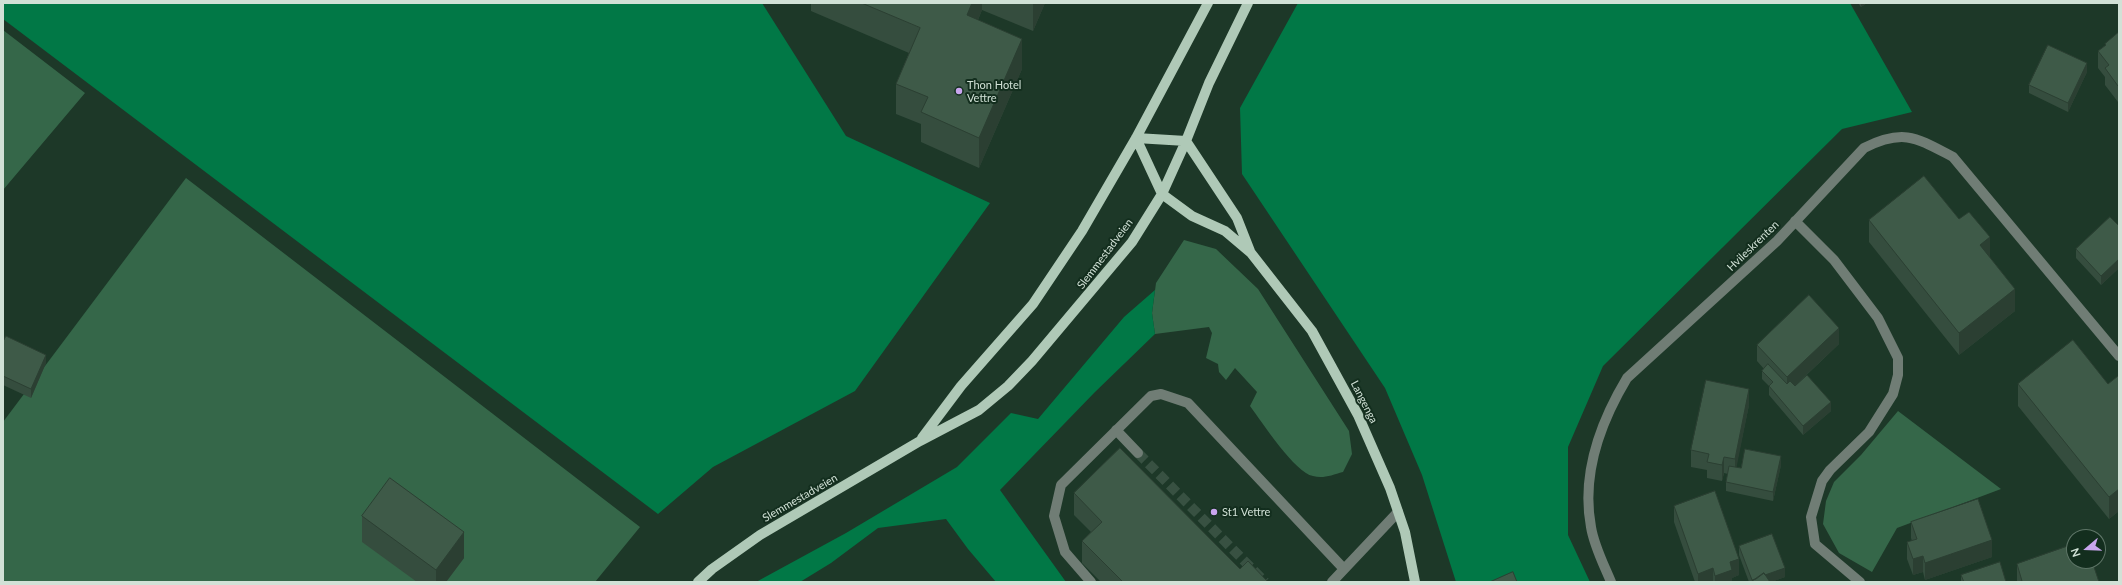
<!DOCTYPE html>
<html>
<head>
<meta charset="utf-8">
<style>
  body { margin:0 }
  #map { position:relative; width:2122px; height:585px; overflow:hidden; background:#1d3828; font-family:Lato,sans-serif }
  canvas { display:block }
  .frame { position:absolute; inset:0; border:4px solid #d1e1d6; pointer-events:none }
  .north { position:absolute; left:2066px; top:529px; width:40px; height:40px; box-sizing:border-box; background:#132e1e; border:1px solid #5f7668; border-radius:50%; rotate:251deg; font-size:11px; font-weight:700; line-height:16px; text-align:center; color:#d1e1d6 }
  .north::after { content:''; display:block; margin:auto; width:14px; height:18px; background:#c9a5ee; clip-path:polygon(50% 0,100% 100%,50% 72%,0 100%) }
</style>
</head>
<body>
<div id="map">
<canvas width="2122" height="585"></canvas>
<div class="frame"></div>
<div class="north">N</div>
</div>
<script>
const context = document.querySelector('canvas').getContext('2d');
context.lineJoin = 'round';
function paint(path, color) {
  context.fillStyle = color;
  context.fill(path, 'evenodd');
}
function trace(path, color, width, dash) {
  context.strokeStyle = color;
  context.lineWidth = width;
  context.lineCap = dash ? 'butt' : 'round';
  context.setLineDash(dash || []);
  context.stroke(path);
}
function drawText(font, color, halo, rows, align = 'center') {
  context.font = font + ' Lato,sans-serif';
  context.lineWidth = 4;
  context.setLineDash([]);
  context.textBaseline = 'middle';
  context.strokeStyle = halo;
  context.fillStyle = color;
  for (const [text, x, y, turn = 0] of rows) {
    context.save();
    context.translate(x, y);
    context.rotate((+turn || 0) * Math.PI / 180);
    context.textAlign = isNaN(turn) ? turn : align;
    if (halo) context.strokeText(text, 0, 0);
    context.fillText(text, 0, 0);
    context.restore();
  }
}
const green = new Path2D(`
  M3,30L85,93L3,190Z
  M186,178L640,527L595,582H3V422Z
  M1184,240L1216,249L1258,289L1349,431L1352,454L1343,472C1332,475 1323,479 1313,476C1295,473 1262,422 1250,406L1257,392L1235,368L1226,380L1219,372L1218,364L1206,358L1212,333L1209,327L1155,334L1152,313L1156,283Z
  M1898,411L2001,489L1897,528L1872,572L1839,553L1823,524L1826,501L1834,482L1861,455Z`);
const forest = new Path2D(`
  M3,3H762L846,136L990,203L855,391L713,467L658,514L3,19Z
  M1298,3H1850L1912,112L1842,129L1603,366L1568,447V535L1590,582H1456L1422,475L1385,388L1242,174L1240,108Z
  M1155,290L1152,313L1155,334L1095,392L1000,490L1066,582H996L968,549L946,519L878,528L831,563L800,582H756L846,533L957,467L1011,413L1038,419L1124,317Z`);
const minorTunnel = new Path2D(`
  M1138,453L1265,582`);
const minor = new Path2D(`
  M1795,221L1834,260L1878,318L1898,358V375L1893,394L1869,432L1830,470L1822,481L1811,517L1815,544L1860,582
  M1116,430L1138,453
  M1091,582L1065,552L1054,516L1061,485L1151,396L1161,394L1188,403L1344,569
  M1332,582L1398,512
  M1611,582C1604,565 1594,546 1591,527C1581,474 1600,423 1627,378L1777,241L1864,148C1904,128 1917,138 1953,157L2119,356`);
const major = new Path2D(`
  M1136,138L1162,194L1192,216L1225,231L1251,253L1312,331L1358,415L1390,488L1405,532L1415,582
  M1136,138L1186,141
  M1186,141L1237,218L1250,251
  M922,438L961,386L1033,304L1082,231L1136,138L1208,3
  M698,582L712,569L760,535L920,441L979,410L1008,386L1032,361L1132,242L1162,194L1186,141L1209,83L1248,3`);
const wall = new Path2D(`
  M811,3H1045L1033,31L982,10L978,20L1022,69L979,168L921,142V124L896,114V84L909,53L811,11Z
  M1858,3H1867L1861,7Z
  M2119,32V101L2118,102L2105,85V77L2098,68V51L2105,46V44Z
  M2087,72L2068,112L2029,93V85Z
  M1869,220L1990,258L2015,311L1959,355L1869,242Z
  M2119,226V268L2101,285L2076,258V249Z
  M3,342L46,363L31,398L3,385Z
  M1839,344L1795,386L1831,411L1803,435L1769,395V386L1762,379V371L1764,369L1757,361V345Z
  M2119,377V511L2109,519L2018,406V384H2108Z
  M1749,405L1736,467L1741,468L1781,465L1773,501L1726,491V482L1728,474L1724,473L1722,481L1707,478V470L1691,467V450Z
  M1074,493L1240,569L1268,582H1101L1082,563V541L1091,532L1074,515Z
  M1674,506L1739,575L1732,578V582H1695L1674,522Z
  M362,516L464,558L446,582H417L362,542Z
  M1911,522L1992,557L1925,580L1923,572L1913,575L1907,559V542L1912,541L1911,538Z
  M1739,546L1785,577L1771,582H1749L1739,555Z
  M2017,564L2099,582H2017Z
  M1961,575L2006,582H1961Z`);
const shadedWall = new Path2D(`
  M972,3H982V10L967,45V15Z
  M1033,3H1045L1033,31Z
  M1861,3H1867L1861,7Z
  M1022,39V69L979,168V138Z
  M2087,63V72L2068,112V103Z
  M2119,85V101L2118,102V86Z
  M1990,237V259L1980,245Z
  M2119,259V268L2101,285V276Z
  M2015,289V311L1959,355V333Z
  M1839,328V344L1787,393V377Z
  M46,355V363L31,398V389Z
  M1749,389V405L1735,475V459Z
  M1831,402V411L1803,435V426Z
  M1781,456V465L1773,501V492Z
  M1724,457V473L1722,481V465Z
  M2119,489V511L2109,519V497Z
  M464,532V558L446,582H436V570Z
  M1992,540V557L1925,580V563Z
  M1923,556V572L1913,575V559Z
  M1739,559V575L1732,578V582H1715V576L1730,562Z
  M1713,568V582H1698V574Z
  M1785,568V577L1771,582H1752V580Z`);
const building = new Path2D(`
  M862,3H972L967,15L1022,39L979,138L921,112L928,97L896,84L920,28Z
  M2119,32V85L2118,86L2105,68L2109,65L2098,51L2106,45L2105,44Z
  M2048,45L2087,63L2068,103L2029,85Z
  M1924,176L1959,219L1969,212L1990,237L1980,245L2015,289L1959,333L1869,220Z
  M2110,217L2119,226V259L2101,276L2076,249Z
  M1809,295L1839,328L1787,377L1757,345Z
  M6,336L46,355L31,389L3,376V342Z
  M2073,340L2108,384L2118,376L2119,377V489L2109,497L2018,384Z
  M1768,364L1787,384L1790,381L1795,386L1807,375L1831,402L1803,426L1769,386L1773,382L1762,371Z
  M1706,380L1749,389L1735,459L1724,457L1722,465L1707,462L1709,454L1691,450Z
  M1120,448L1240,569L1248,561L1268,582H1123L1082,541L1102,522L1074,493Z
  M1745,449L1781,456L1773,492L1726,482L1729,466L1741,468Z
  M390,478L464,532L436,570L362,516Z
  M1715,491L1739,559L1730,562L1732,570L1715,576L1713,568L1698,574L1674,506Z
  M1978,499L1992,540L1925,563L1923,556L1913,559L1907,542L1917,539L1911,522Z
  M1772,534L1785,568L1765,575L1764,573L1756,579L1752,580L1739,546Z
  M2074,544V561H2092L2099,582H2018L2022,581L2017,564Z
  M2000,562L2006,582H1964L1961,575Z
  M1513,572L1517,582H1490Z
  M1764,573L1770,582H1751Z`);
const markers = [
  [959,91,4,"#c9a5ee"],
  [1214,512,4,"#c9a5ee"]
];
const poiNames = [
  ["Thon Hotel",967,85],
  ["Vettre",967,98],
  ["St1 Vettre",1222,512]
];
const streetNames = [
  ["Hvileskrenten",1753,246,-44],
  ["Slemmestadveien",1105,254,-53],
  ["Langenga",1364,402,63],
  ["Slemmestadveien",800,498,-30]
];
paint(green, '#356749');
paint(forest, '#017846');
trace(minorTunnel, '#385142', 10, [10, 5]);
trace(minor, '#707d75', 10);
trace(major, '#afc9b7', 10);
paint(wall, '#354d3e');
paint(shadedWall, '#2b3f32');
paint(building, '#3e5a48');
trace(building, '#2b3f32', 1);
for (const [x, y, r, color] of markers) {
  const dot = new Path2D();
  dot.arc(x, y, r, 0, 2 * Math.PI);
  context.fillStyle = color;
  context.fill(dot);
  trace(dot, '#132e1e', 1.5);
}
drawText('11px', '#d1e1d6', '#132e1e', poiNames, 'left');
drawText('11px', '#d1e1d6', '#132e1e', streetNames);
</script>
</body>
</html>
